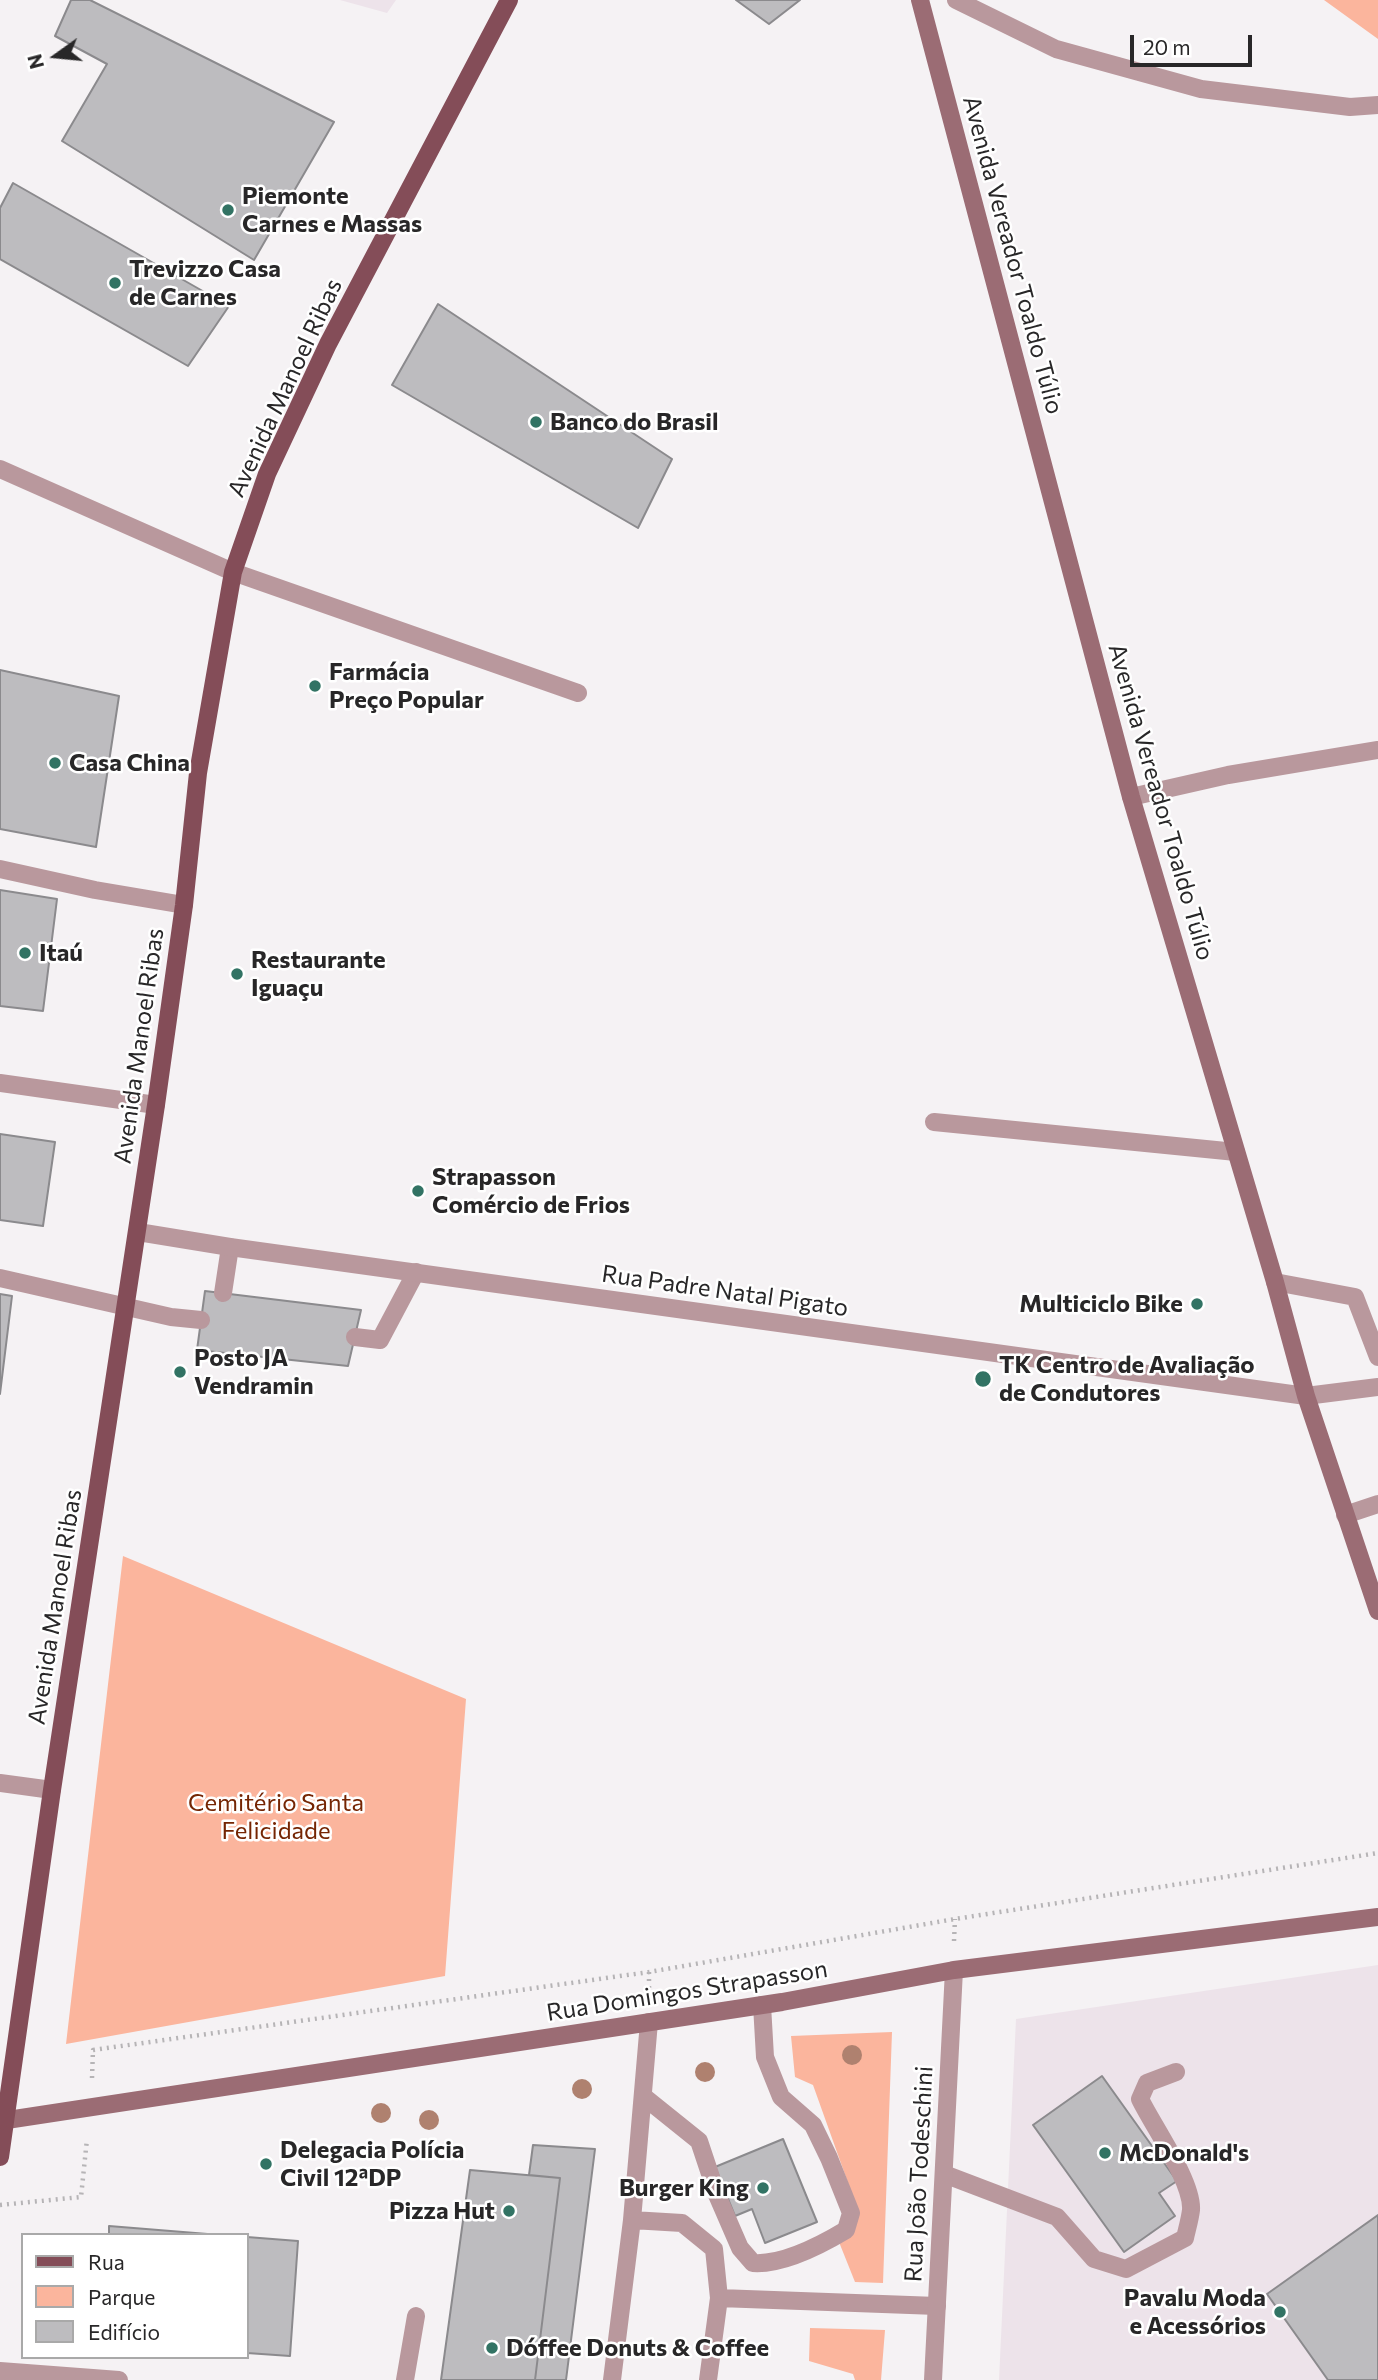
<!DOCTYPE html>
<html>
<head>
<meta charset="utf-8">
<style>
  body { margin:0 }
  #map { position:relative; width:1378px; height:2380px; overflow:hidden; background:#f5f2f4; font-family:Commissioner,sans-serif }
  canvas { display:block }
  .legend { position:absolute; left:21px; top:2233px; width:228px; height:126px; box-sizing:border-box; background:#fff; border:2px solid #a9a9a9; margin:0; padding:9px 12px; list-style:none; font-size:21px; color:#282728 }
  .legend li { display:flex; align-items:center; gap:14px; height:35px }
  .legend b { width:35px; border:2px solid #a9a9a9 }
  .north { position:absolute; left:21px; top:21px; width:70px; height:70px; -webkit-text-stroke:5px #fff; paint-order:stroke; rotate:255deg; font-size:19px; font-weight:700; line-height:28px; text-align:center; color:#282728 }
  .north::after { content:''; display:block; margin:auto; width:24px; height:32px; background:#282728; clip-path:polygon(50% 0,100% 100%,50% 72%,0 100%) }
  .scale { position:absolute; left:1130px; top:35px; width:122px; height:32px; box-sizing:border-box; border:4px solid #282728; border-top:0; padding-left:9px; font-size:21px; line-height:24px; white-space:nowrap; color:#282728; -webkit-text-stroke:5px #fff; paint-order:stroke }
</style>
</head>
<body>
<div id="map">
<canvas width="1378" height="2380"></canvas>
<ul class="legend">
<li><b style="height:9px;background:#844d58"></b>Rua</li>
<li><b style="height:19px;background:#fbb59d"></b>Parque</li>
<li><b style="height:19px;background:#bdbcbf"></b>Edifício</li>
</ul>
<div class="north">N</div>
<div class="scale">20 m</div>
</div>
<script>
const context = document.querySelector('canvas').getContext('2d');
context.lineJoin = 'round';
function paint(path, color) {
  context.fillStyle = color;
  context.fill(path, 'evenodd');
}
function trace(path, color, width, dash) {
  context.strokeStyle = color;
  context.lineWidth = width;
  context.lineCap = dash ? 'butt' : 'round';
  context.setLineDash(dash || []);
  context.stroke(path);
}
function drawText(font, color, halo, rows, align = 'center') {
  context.font = font + ' Commissioner,sans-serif';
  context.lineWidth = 5;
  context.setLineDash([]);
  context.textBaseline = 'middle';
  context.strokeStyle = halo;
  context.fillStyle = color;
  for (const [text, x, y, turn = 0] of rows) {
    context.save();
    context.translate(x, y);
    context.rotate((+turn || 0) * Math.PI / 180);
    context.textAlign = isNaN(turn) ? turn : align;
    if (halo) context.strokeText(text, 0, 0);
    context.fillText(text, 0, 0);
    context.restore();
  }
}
const built = new Path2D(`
  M340,0H396L387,13Z
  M1378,1965V2380H999L1016,2019Z`);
const green = new Path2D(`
  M1324,0H1378V39Z
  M123,1556L466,1699L445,1976L66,2044Z
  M892,2032L883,2283L855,2282L839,2242L857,2208L813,2085L795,2077L791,2036Z
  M810,2328L885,2330L881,2380H855L853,2374L809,2361Z`);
const building = new Path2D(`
  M71,0H90L334,122L254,260L62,141L107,64L55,36Z
  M736,0H800L769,24Z
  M13,183L229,306L188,366L0,259V208Z
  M438,304L672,459L638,528L392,385Z
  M0,670L119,696L96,847L0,829Z
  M0,890L57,899L43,1011L0,1006Z
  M0,1134L55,1142L43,1226L0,1220Z
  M205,1291L361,1310L348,1366L197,1350Z
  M0,1294L12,1296L0,1394Z
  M1102,2076L1177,2181L1159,2193L1175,2216L1124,2252L1033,2125Z
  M783,2139L817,2222L765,2243L752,2209L735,2216L715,2167Z
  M533,2145L595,2149L566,2380H535L560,2178L529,2175Z
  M470,2170L560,2178L535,2380H441Z
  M1378,2215V2380H1328L1267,2294Z
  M109,2226L220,2235H109Z
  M247,2237L298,2241L290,2356L247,2353Z`);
const path = new Path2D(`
  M954,1941L955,1919
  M649,1972V1994
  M92,2078L93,2050L649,1972L955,1919L1378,1853
  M0,2205L81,2197L87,2139`);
const service = new Path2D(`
  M233,572L578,693
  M0,869L95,890L184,905
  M934,1122L1236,1152
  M0,1278L171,1317L201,1320
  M1275,1282L1355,1297L1378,1357
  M223,1293L230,1247
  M355,1337L380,1340L416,1272
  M1306,1396L1378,1387
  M1345,1515L1378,1504
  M643,2096L699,2141L717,2195L740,2248L753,2263C782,2265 821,2245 846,2230L851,2213L829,2158L813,2125L781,2097L765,2057L762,2005
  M944,2174L1057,2217L1094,2259L1126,2269L1185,2238C1187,2229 1190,2219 1191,2210C1193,2182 1153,2126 1140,2099L1147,2083L1176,2072
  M632,2220L649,2022
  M719,2298L937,2306
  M0,2371L119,2380
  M405,2380L416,2316
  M612,2380L632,2220L682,2223L714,2249L719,2298L708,2380`);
const minor = new Path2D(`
  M956,0L1056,49L1201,89L1350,107L1378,105
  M0,469L233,572
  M1131,797L1228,775L1378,750
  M0,1083L156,1105
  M138,1232L230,1247L1306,1396
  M0,1783L52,1790
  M933,2380L954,1970`);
const secondary = new Path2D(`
  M920,0L1131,797L1275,1282L1306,1396L1378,1611
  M0,2121L782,2002L954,1970L1378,1917`);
const primary = new Path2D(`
  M0,2157L52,1790L156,1105L184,905L198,773L233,572L267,474L328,344L509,0`);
const trees = [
  [852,2055],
  [705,2072],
  [582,2089],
  [381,2113],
  [429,2120]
];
const markers = [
  [228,210,7,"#327364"],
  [115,283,7,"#327364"],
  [536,422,7,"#327364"],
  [315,686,7,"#327364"],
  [55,763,7,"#327364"],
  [25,953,7,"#327364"],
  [237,974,7,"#327364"],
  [418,1191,7,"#327364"],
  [1197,1304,7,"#327364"],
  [180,1372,7,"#327364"],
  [983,1379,9,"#327364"],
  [1105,2153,7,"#327364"],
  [266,2164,7,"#327364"],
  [763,2188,7,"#327364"],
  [509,2211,7,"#327364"],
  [1280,2312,7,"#327364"],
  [492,2348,7,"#327364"]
];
const poiNames = [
  ["Piemonte",242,196],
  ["Carnes e Massas",242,224],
  ["Trevizzo Casa",129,269],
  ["de Carnes",129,297],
  ["Banco do Brasil",550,422],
  ["Farmácia",329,672],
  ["Preço Popular",329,700],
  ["Casa China",69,763],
  ["Itaú",39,953],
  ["Restaurante",251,960],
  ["Iguaçu",251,988],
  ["Strapasson",432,1177],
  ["Comércio de Frios",432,1205],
  ["Multiciclo Bike",1183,1304,"right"],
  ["Posto JA",194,1358],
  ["Vendramin",194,1386],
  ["TK Centro de Avaliação",999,1365],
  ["de Condutores",999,1393],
  ["Delegacia Polícia",280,2150],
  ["Civil 12ªDP",280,2178],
  ["McDonald's",1119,2153],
  ["Burger King",749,2188,"right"],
  ["Pizza Hut",495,2211,"right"],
  ["Pavalu Moda",1266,2298,"right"],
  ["e Acessórios",1266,2326,"right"],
  ["Dóffee Donuts & Coffee",506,2348]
];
const streetNames = [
  ["Avenida Vereador Toaldo Túlio",1013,255,75],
  ["Avenida Manoel Ribas",285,388,-65],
  ["Avenida Vereador Toaldo Túlio",1161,802,74],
  ["Avenida Manoel Ribas",139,1046,-82],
  ["Rua Padre Natal Pigato",725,1291,8],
  ["Avenida Manoel Ribas",55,1607,-81],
  ["Rua Domingos Strapasson",687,1991,-9],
  ["Rua João Todeschini",919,2174,-87]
];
const parkNames = [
  ["Cemitério Santa",276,1803],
  ["Felicidade",276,1831]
];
paint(built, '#ede3ea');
paint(green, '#fbb59d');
paint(building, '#bdbcbf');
trace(building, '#8b8a8d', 2);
trace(path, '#b6b4b6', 4.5, [2, 5]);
trace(service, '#b9989d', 18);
trace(minor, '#b9989d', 18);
trace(secondary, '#9b6c74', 18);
trace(primary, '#844d58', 18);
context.fillStyle = '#af816f';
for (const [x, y] of trees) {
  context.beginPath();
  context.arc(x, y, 10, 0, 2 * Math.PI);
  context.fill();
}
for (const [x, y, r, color] of markers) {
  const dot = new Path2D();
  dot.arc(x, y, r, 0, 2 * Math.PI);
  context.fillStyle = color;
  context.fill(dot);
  trace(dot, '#fff', 2.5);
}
drawText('bold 24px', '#282728', '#fff', poiNames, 'left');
drawText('24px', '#282728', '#fff', streetNames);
drawText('24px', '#752503', '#fff', parkNames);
</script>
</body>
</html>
